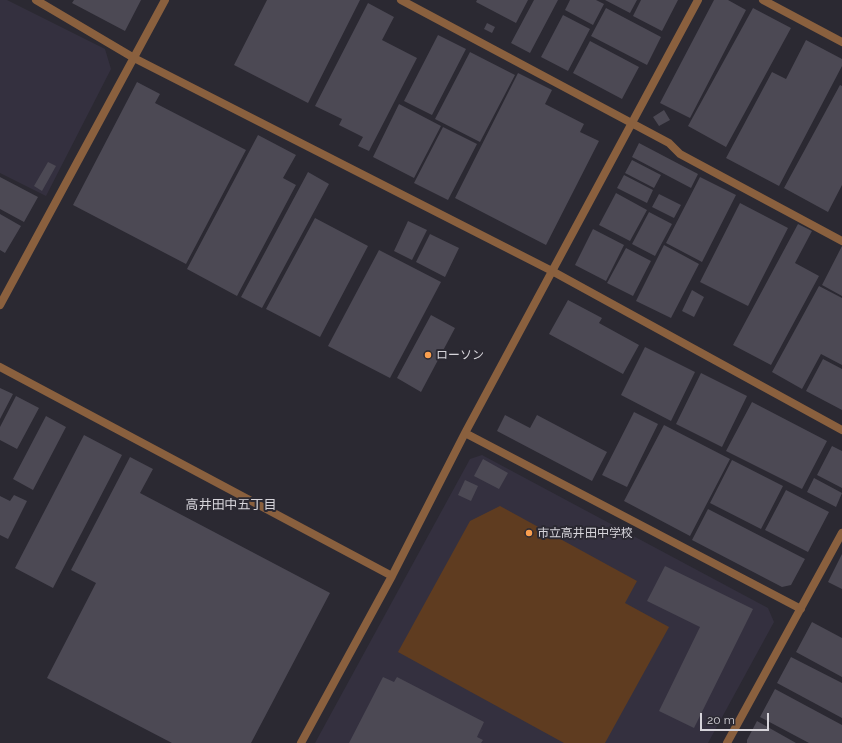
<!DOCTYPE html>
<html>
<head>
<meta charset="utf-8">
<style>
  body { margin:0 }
  #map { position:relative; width:842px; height:743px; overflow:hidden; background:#2b2932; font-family:Raleway,sans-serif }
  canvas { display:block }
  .scale { position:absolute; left:700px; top:713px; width:69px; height:18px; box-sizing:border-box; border:2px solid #d6d4da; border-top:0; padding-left:5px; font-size:12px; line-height:14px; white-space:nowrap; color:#d6d4da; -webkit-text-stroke:3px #2b2932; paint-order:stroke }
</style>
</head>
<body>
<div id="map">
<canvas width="842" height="743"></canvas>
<div class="scale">20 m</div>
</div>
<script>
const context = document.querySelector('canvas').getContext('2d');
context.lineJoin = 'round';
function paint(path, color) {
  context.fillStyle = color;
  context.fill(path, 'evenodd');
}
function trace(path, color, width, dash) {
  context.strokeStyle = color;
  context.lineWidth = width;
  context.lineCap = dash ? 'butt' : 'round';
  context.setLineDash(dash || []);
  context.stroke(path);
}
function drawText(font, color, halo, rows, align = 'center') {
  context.font = font + ' Raleway,"Noto Sans JP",sans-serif';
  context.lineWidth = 4;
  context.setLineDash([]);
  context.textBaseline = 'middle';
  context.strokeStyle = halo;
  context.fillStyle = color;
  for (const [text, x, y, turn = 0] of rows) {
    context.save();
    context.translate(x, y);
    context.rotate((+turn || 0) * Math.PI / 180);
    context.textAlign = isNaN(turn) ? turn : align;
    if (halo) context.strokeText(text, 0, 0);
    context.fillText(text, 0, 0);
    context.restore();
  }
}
const built = new Path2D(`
  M0,0H7L105,49L111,69L46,196L0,173Z
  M482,455L768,608L774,622L708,743H315L470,459Z`);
const green = new Path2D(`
  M500,506L637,581L625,603L669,627L605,743H564L398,652L470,521Z`);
const building = new Path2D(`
  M74,0H141L125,31L72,3Z
  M267,0H360L308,103L234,65Z
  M477,0H528L516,23L476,2Z
  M534,0H558L530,53L511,43Z
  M570,0H596L604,4L593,25L565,10Z
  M605,0H637L630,13Z
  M641,0H678L662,31L633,16Z
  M714,0H728L746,10L690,118L660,103Z
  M368,3L394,17L382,40L417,58L369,151L358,146L363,137L339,125L342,119L315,106Z
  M606,8L661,37L647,65L591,36Z
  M753,8L791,28L726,147L688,126Z
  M563,15L590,29L568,71L541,57Z
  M487,23L495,27L492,33L484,29Z
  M438,35L466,49L432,115L404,101Z
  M806,40L842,59V66L779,186L726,158L772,72L786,79Z
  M590,41L639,67L622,99L573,73Z
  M470,52L515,75L480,142L435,119Z
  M518,73L552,90L545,104L584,124L580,132L599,141L546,245L455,198Z
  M137,82L160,94L155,103L246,150L186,264L73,205Z
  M840,85L842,86V185L828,212L784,188Z
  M399,104L441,126L414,178L373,157Z
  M664,110L670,120L659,126L653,117Z
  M443,127L477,144L448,200L414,183Z
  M258,135L296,155L283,178L296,185L237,296L187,269Z
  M639,143L698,174L691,188L632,157Z
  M632,160L661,175L654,188L625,173Z
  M48,162L56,166L42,191L34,186Z
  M308,172L329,184L262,308L241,297Z
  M624,175L653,190L647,203L617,188Z
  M0,177L38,197L24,222L0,209Z
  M700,177L736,195L702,262L666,243Z
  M616,193L647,210L630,241L599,225Z
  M659,194L681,205L674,218L652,207Z
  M740,203L788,228L748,306L700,282Z
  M649,212L672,224L655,256L632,244Z
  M0,214L21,226L5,253L0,250Z
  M315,218L368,246L320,337L266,309Z
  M408,221L427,230L412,260L394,251Z
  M798,224L812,231L795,263L819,276L771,365L733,345Z
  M593,229L624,245L606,281L575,265Z
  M430,234L459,248L445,277L416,262Z
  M664,245L699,264L671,318L636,301Z
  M842,246V296L822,285Z
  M626,248L651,261L633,296L607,283Z
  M379,250L441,282L390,378L328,346Z
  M819,286L842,298V365L821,354L802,389L772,372Z
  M692,290L704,297L694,317L682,311Z
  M568,300L602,318L599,323L639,345L623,374L549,334Z
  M431,315L455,328L421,392L397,378Z
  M645,347L695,372L671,421L621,395Z
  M823,359L842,369V410L806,391Z
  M701,373L747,396L722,447L676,424Z
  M0,388L13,394L0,419Z
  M16,396L39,408L17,449L0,440V427Z
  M752,402L827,441L802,489L726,451Z
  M634,412L658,424L627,487L602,475Z
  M505,415L530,428L537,415L607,452L592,481L497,431Z
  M46,416L66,427L33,490L13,479Z
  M664,425L730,459L690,536L624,501Z
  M84,435L122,455L53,588L15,568Z
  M832,446L842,451V488L817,475Z
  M130,457L153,469L140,493L330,593L251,743H172L47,678L96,583L71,570Z
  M483,459L508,473L499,489L474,476Z
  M732,460L783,486L761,529L710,503Z
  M814,478L842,493L836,507L807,492Z
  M465,480L478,486L471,501L458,495Z
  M786,490L829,512L808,552L765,530Z
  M14,495L27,501L8,539L0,535V496L10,501Z
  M708,509L805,559L791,585L782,587L692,540Z
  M842,554V589L828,582Z
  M665,566L753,609L694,728L659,711L700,627L647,601Z
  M812,622L842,638V677L796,652Z
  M791,657L842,683V718L777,683Z
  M383,677L394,682L397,677L484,722L477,737L483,740L481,743H349Z
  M775,689L842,725V743H809L760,717Z
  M757,721L796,743H747V740Z`);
const street = new Path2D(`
  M36,0L134,58L552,271L842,430
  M401,0L669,143L680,154L842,241
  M763,0L842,42
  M0,305L165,0
  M0,367L392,576
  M465,433L801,609
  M301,743L392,576L465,433L698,0
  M727,743L842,533`);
const markers = [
  [428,355,4,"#fa9f4f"],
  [529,533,4,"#fa9f4f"]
];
const poiNames = [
  ["ローソン",436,355],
  ["市立高井田中学校",537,533]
];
const neighbourhoodNames = [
  ["高井田中五丁目",231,505]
];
paint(built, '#34303f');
paint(green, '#5f3c20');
paint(building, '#4c4954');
trace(street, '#8a603e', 8);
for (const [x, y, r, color] of markers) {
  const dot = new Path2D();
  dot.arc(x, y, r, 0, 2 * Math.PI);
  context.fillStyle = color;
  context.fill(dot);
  trace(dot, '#2b2932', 1.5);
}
drawText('12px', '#d6d4da', '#2b2932', poiNames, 'left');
drawText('13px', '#d6d4da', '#2b2932', neighbourhoodNames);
</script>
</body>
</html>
